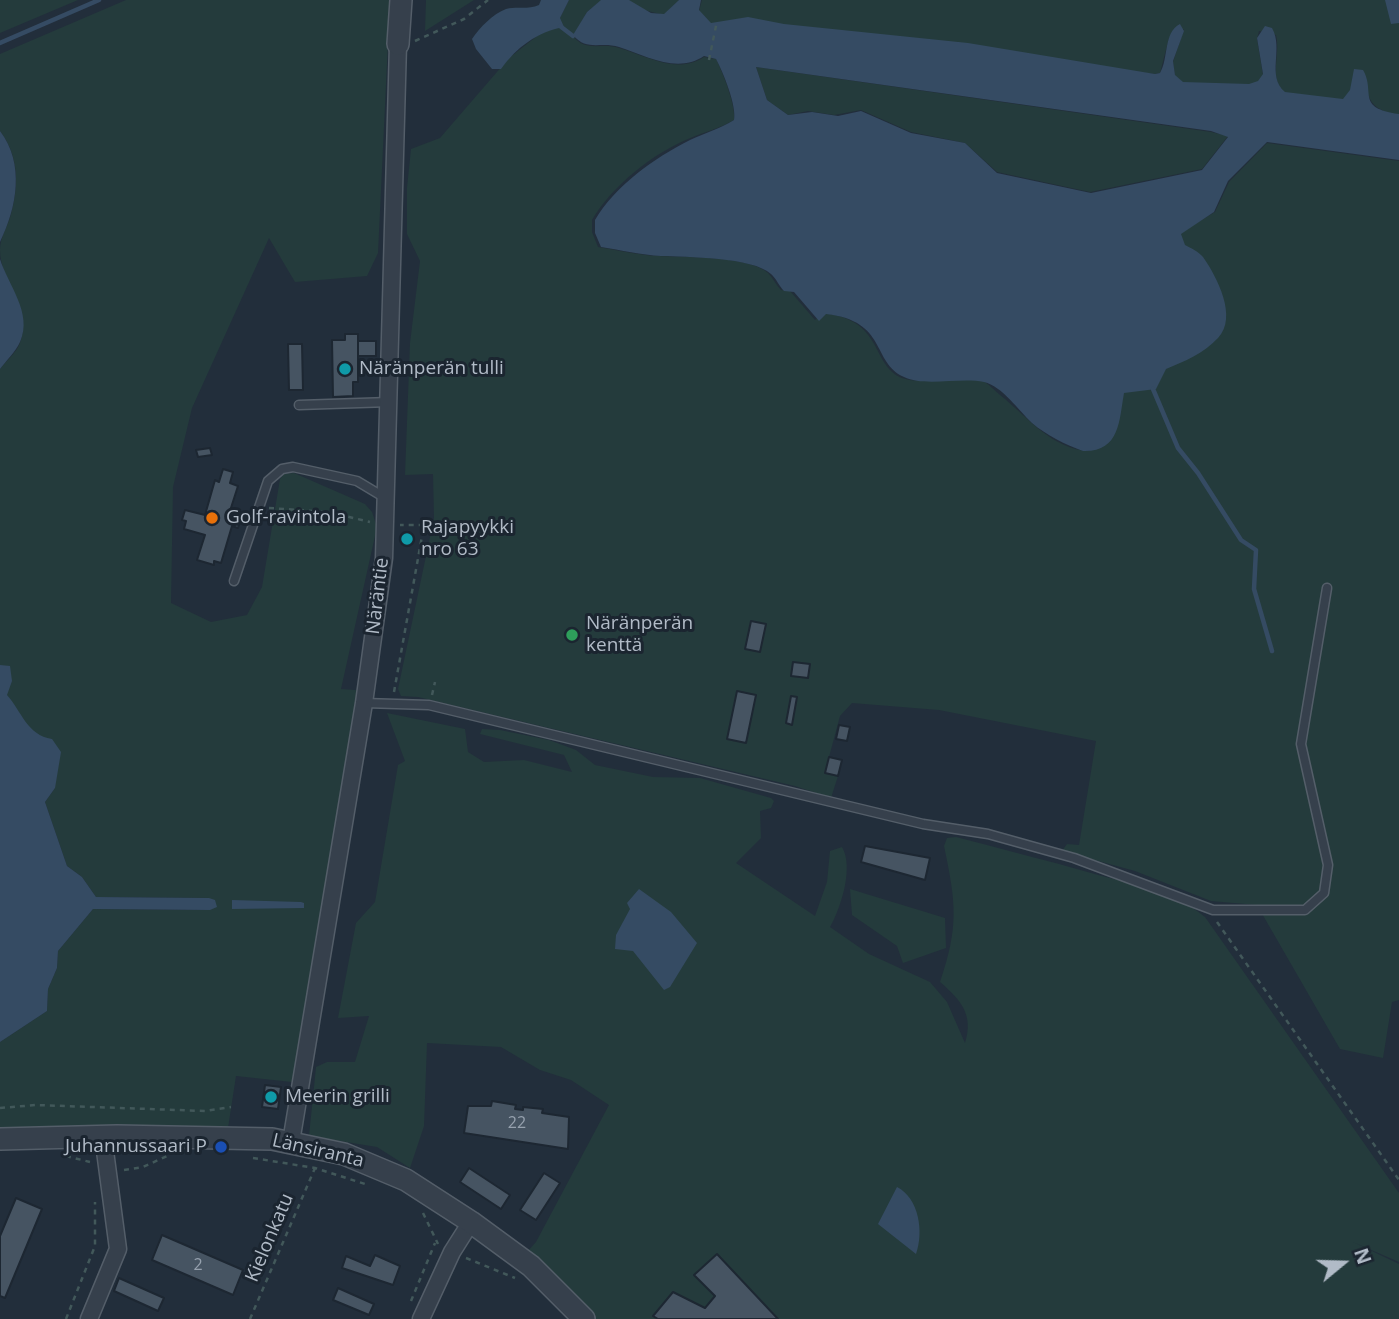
<!DOCTYPE html>
<html>
<head>
<meta charset="utf-8">
<style>
  body { margin:0 }
  #map { position:relative; width:1399px; height:1319px; overflow:hidden; background:#222e3b; font-family:"Open Sans",sans-serif }
  canvas { display:block }
  .north { position:absolute; left:1308px; top:1228px; width:70px; height:70px; -webkit-text-stroke:5px #1b2530; paint-order:stroke; rotate:71deg; font-size:19px; font-weight:700; line-height:28px; text-align:center; color:#b1bbc7 }
  .north::after { content:''; display:block; margin:auto; width:24px; height:32px; background:#b1bbc7; clip-path:polygon(50% 0,100% 100%,50% 72%,0 100%) }
</style>
</head>
<body>
<div id="map">
<canvas width="1399" height="1319"></canvas>
<div class="north">N</div>
</div>
<script>
const context = document.querySelector('canvas').getContext('2d');
context.lineJoin = 'round';
function paint(path, color) {
  context.fillStyle = color;
  context.fill(path, 'evenodd');
}
function trace(path, color, width, dash) {
  context.strokeStyle = color;
  context.lineWidth = width;
  context.lineCap = dash ? 'butt' : 'round';
  context.setLineDash(dash || []);
  context.stroke(path);
}
function drawText(font, color, halo, rows, align = 'center') {
  context.font = font + ' "Open Sans",sans-serif';
  context.lineWidth = 6;
  context.setLineDash([]);
  context.textBaseline = 'middle';
  context.strokeStyle = halo;
  context.fillStyle = color;
  for (const [text, x, y, turn = 0] of rows) {
    context.save();
    context.translate(x, y);
    context.rotate((+turn || 0) * Math.PI / 180);
    context.textAlign = isNaN(turn) ? turn : align;
    if (halo) context.strokeText(text, 0, 0);
    context.fillText(text, 0, 0);
    context.restore();
  }
}
const green = new Path2D(`
  M0,0H78L0,33Z
  M126,0H390L378,253L367,276L295,282L269,238L192,408L173,487L171,603L211,622L247,615L262,587L280,479L284,474L294,473L365,504L372,512L377,527L341,689L369,691L292,1082L236,1076L228,1128L0,1133V1042L47,1011L48,989L57,968L58,951L93,909L210,910L209,898L96,897L82,877L67,866L45,802L55,788C43,748 44,726 0,712V369C6,361 17,352 20,343C33,308 0,282 0,250C0,237 8,226 11,214C19,185 19,156 0,131V54Z
  M426,0H474L425,31Z
  M569,0H602L587,12L573,36C586,53 602,42 619,48C647,56 677,75 704,57L716,59C723,73 736,106 734,120C719,129 704,132 688,139C652,154 612,186 592,220V232L598,247C617,250 638,255 657,256C681,257 750,256 768,273C773,278 776,285 781,290L790,291L815,320L823,313C885,320 870,365 902,378C924,386 961,373 983,381C989,384 995,391 1000,395C1027,416 1052,450 1090,451L1121,392L1181,244L1178,234L1215,212L1229,182L1267,143L1399,161V1000L1392,1002L1383,1058L1340,1049L1257,905L1211,901L1135,871L1062,851L1067,844L1079,845L1096,741L939,710L852,703L840,716L825,772L838,776L831,798L795,786L418,697L401,696L398,689L434,518L433,474L405,475L410,343L420,261L407,234V188L411,149L440,138L509,58L560,18Z
  M628,0H679L664,15L640,9Z
  M702,0H1399V115C1374,111 1366,101 1366,77L1343,100L1285,93C1268,78 1281,55 1276,35L1259,31L1257,39L1263,75L1258,82L1249,85L1183,83L1175,76L1173,62L1184,29L1169,38L1160,73L1155,74L711,24L699,11Z
  M756,67L1211,132L1228,136L1202,169L1090,192L997,172L965,143L911,132L861,110L834,115L808,111L788,115L767,100Z
  M387,713L465,729L468,752L484,762L524,760L572,772L564,755L480,734L482,729L500,730L549,740L576,750L595,765L653,777L700,778L771,798L774,801L771,808L760,811L761,838L736,863L815,916L827,882L830,851L842,847C854,867 841,908 830,927L869,954L930,982L947,1002L965,1043C974,1015 961,1000 940,982C959,926 956,903 944,846L947,838L956,837C1001,849 1046,860 1091,873C1130,884 1173,890 1205,917L1399,1193V1262L1353,1242L1399,1264V1319H595L527,1252L536,1242L609,1105L571,1080L540,1070L501,1047L427,1043L424,1126L410,1168L377,1147L309,1136L316,1067L327,1062H355L369,1016L338,1018L356,923L375,902L398,765L405,761Z
  M850,889L945,918L946,948L903,963L897,946L852,915Z`);
const water = new Path2D(`
  M541,0H569L560,18L564,27C537,32 517,47 501,69H492L476,49L472,39C480,27 493,14 506,9C517,6 528,10 539,5Z
  M601,0H629L651,13L664,14L679,0H701L699,10L711,23L748,17L784,24L968,43L1155,74L1160,73C1169,58 1163,33 1180,24L1184,31L1173,61L1175,75L1183,82L1249,84L1258,81L1263,74L1257,38L1265,26L1272,28C1284,49 1266,76 1285,92L1343,99L1350,90L1354,69L1363,70C1376,92 1355,108 1399,114V160L1267,142L1228,181L1214,212L1181,234L1185,245C1191,248 1199,252 1203,257C1217,277 1238,317 1218,338C1203,354 1185,361 1166,369L1156,389L1124,393C1119,421 1120,452 1083,451C1066,445 1046,435 1032,423C1019,411 1002,386 984,382C961,377 924,387 904,377C871,362 888,321 826,314L819,321L794,292L784,291C779,286 776,278 771,274C753,257 685,257 661,256C641,255 621,250 601,247L595,233V220C615,186 654,158 690,140C705,133 719,129 734,120C737,106 723,72 716,59L704,56C677,74 647,56 619,47C601,41 587,52 573,35L587,12ZM756,67L1211,131L1228,137L1202,170L1091,193L997,173L965,143L911,133L861,111L838,116L812,112L788,115L767,100Z
  M1385,0H1399V23L1391,24Z
  M0,131C25,164 17,207 0,242Z
  M0,259C8,285 33,313 20,342C16,351 6,361 0,369Z
  M0,665L10,666L12,681L7,695C22,712 27,735 52,739L61,752L55,788L45,802L67,866L82,877L96,897L209,898L215,900L217,907L210,910L93,909L58,951L57,968L48,989L47,1011L0,1042Z
  M639,889L671,912L697,943L670,987L664,990L633,951L615,949L616,935L630,909L627,903Z
  M232,900L301,902L304,903V908L232,909Z
  M897,1187C919,1198 924,1232 916,1254L878,1224Z`);
const stream = new Path2D(`
  M560,26L573,36
  M0,43L99,0
  M1153,389L1178,448L1198,473L1241,540L1256,550L1254,589L1272,651`);
const building = new Path2D(`
  M345,334H358V382H353V396L333,397L332,340H345Z
  M358,341H376V356H358Z
  M288,344H302L303,390H289Z
  M210,448L212,455L198,457L196,450Z
  M223,469L233,472L230,483L238,486L230,511L242,515L238,528L232,526L221,563L214,561V565L197,560L205,535L184,529L186,521L182,520L185,510L205,515L215,480L219,482Z
  M751,621L766,624L760,652L745,649Z
  M793,662L810,664L808,678L791,676Z
  M737,691L756,695L746,743L727,739Z
  M791,696L797,697L792,725L786,723Z
  M839,725L850,727L847,741L836,739Z
  M829,757L842,760L838,776L825,773Z
  M865,846L930,858L925,880L861,862Z
  M265,1085L281,1087L278,1109L262,1107Z
  M492,1101L516,1105L515,1109L523,1110V1107L543,1109L542,1113L569,1117L568,1149L464,1133L468,1106H491Z
  M469,1168L510,1195L501,1209L460,1182Z
  M544,1173L560,1183L536,1220L520,1210Z
  M16,1198L42,1209L5,1298L0,1296V1236Z
  M162,1235L243,1270L233,1295L152,1260Z
  M717,1254L778,1319H658L653,1316L673,1292L705,1308L715,1296L694,1275Z
  M375,1255L400,1266L393,1285L342,1268L346,1256L370,1266Z
  M119,1278L164,1298L158,1311L114,1291Z
  M338,1288L374,1304L369,1315L333,1300Z`);
const path = new Path2D(`
  M415,41L464,19L488,0
  M709,60L717,21
  M269,508L328,512L370,522
  M394,692L424,525H400
  M432,695L435,682
  M1217,922L1399,1180
  M0,1108L36,1105L205,1111L231,1107
  M66,1156L90,1162
  M253,1158L315,1168L365,1184
  M124,1170L143,1167L167,1156
  M423,1213L438,1244
  M466,1258L515,1278
  M411,1301L435,1243
  M66,1319L95,1246V1202
  M250,1319L315,1168`);
const service = new Path2D(`
  M299,405L390,402
  M234,581L268,481L282,469L293,467L357,481L387,499
  M364,703L429,705L923,824L988,834L1074,858L1213,910H1305L1324,893L1328,865L1301,744L1327,588`);
const minor = new Path2D(`
  M291,1142L364,703L384,558L398,44
  M89,1319L118,1249L103,1136
  M421,1319L452,1252L471,1222`);
const tertiary = new Path2D(`
  M398,44L401,0
  M0,1139L117,1136L272,1139L344,1154L406,1180L471,1222L531,1266L584,1319`);
const markers = [
  [345,369,7,"#0f9aa8"],
  [212,518,7,"#e8710a"],
  [407,539,7,"#0f9aa8"],
  [572,635,7,"#2e9e5b"],
  [271,1097,7,"#0f9aa8"],
  [221,1147,7,"#1a4fb4"]
];
const numberNames = [
  ["22",517,1123],
  ["2",198,1265]
];
const poiNames = [
  ["Näränperän tulli",359,369],
  ["Golf-ravintola",226,518],
  ["Rajapyykki",421,528],
  ["nro 63",421,550],
  ["Näränperän",586,624],
  ["kenttä",586,646],
  ["Meerin grilli",285,1097],
  ["Juhannussaari P",207,1147,"right"]
];
const streetNames = [
  ["Näräntie",378,596,-83],
  ["Länsiranta",318,1151,13],
  ["Kielonkatu",270,1238,-67]
];
paint(green, '#243b3c');
paint(water, '#354b63');
trace(stream, '#354b63', 4.5);
paint(building, '#465462');
trace(building, '#1d2732', 2);
trace(service, '#545e69', 11);
trace(minor, '#545e69', 19);
trace(tertiary, '#545e69', 24);
trace(path, '#42585a', 2.5, [5, 5]);
trace(service, '#36404c', 8);
trace(minor, '#36404c', 16);
trace(tertiary, '#36404c', 21);
for (const [x, y, r, color] of markers) {
  const dot = new Path2D();
  dot.arc(x, y, r, 0, 2 * Math.PI);
  context.fillStyle = color;
  context.fill(dot);
  trace(dot, '#1b2530', 2.5);
}
drawText('16px', '#96a1ae', null, numberNames);
drawText('19px', '#b1bbc7', '#1b2530', poiNames, 'left');
drawText('19px', '#b1bbc7', '#1b2530', streetNames);
</script>
</body>
</html>
